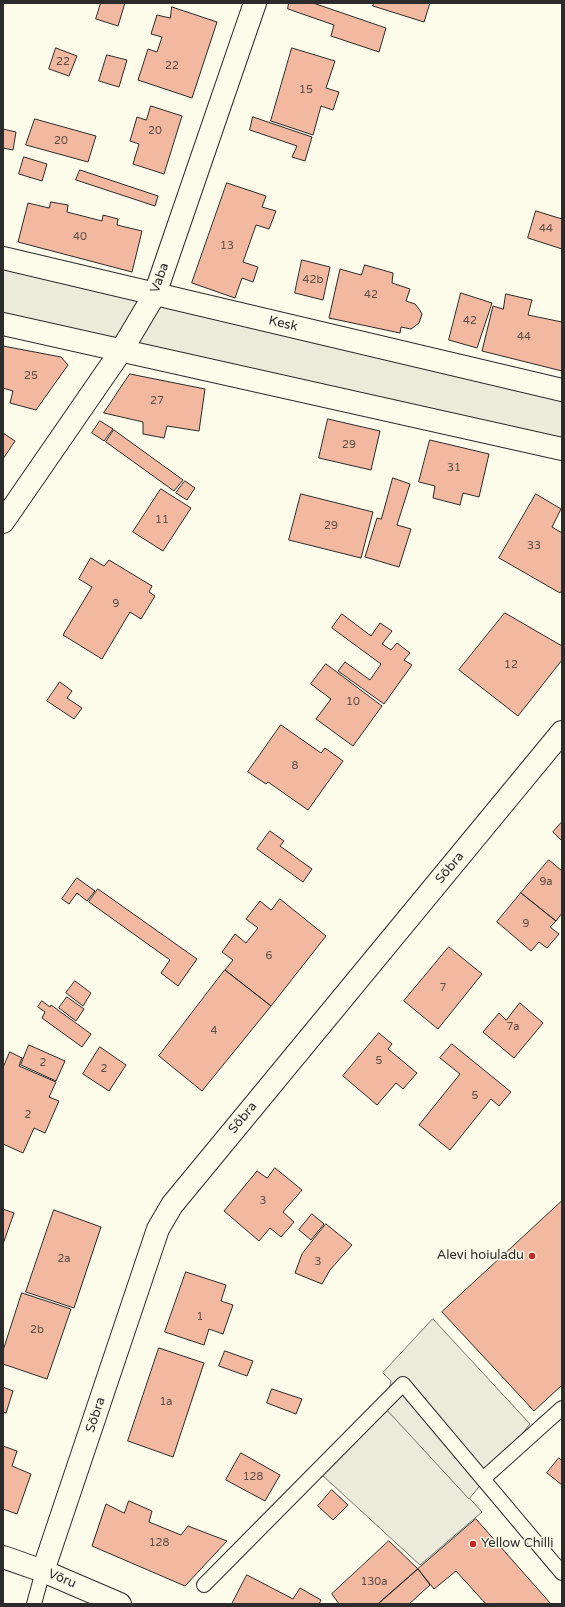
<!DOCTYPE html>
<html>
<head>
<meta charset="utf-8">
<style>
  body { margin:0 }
  #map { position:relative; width:565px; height:1607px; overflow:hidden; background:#fdfbea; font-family:"Varela Round",sans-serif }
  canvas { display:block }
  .frame { position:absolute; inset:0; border:4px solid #2b2b2b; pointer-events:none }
</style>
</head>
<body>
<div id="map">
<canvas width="565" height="1607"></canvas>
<div class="frame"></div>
</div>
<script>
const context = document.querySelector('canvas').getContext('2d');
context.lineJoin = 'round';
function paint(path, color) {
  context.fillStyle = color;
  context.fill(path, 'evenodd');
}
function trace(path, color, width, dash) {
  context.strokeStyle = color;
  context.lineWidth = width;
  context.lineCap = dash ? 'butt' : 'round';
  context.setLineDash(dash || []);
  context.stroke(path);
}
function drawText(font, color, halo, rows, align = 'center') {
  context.font = font + ' "Varela Round",sans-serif';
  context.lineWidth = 3;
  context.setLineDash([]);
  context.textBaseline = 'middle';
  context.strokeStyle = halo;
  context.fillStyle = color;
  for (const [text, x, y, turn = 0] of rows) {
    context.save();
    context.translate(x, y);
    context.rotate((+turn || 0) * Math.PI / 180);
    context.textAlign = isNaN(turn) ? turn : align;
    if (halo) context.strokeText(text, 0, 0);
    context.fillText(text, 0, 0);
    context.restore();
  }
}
const green = new Path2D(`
  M3,258L562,390V449L3,324Z
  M385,1408L425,1449L482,1512L420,1565L321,1474Z`);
const parking = new Path2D(`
  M433,1319L530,1424L469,1499L385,1408L391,1381L383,1373Z`);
const building = new Path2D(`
  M101,3H125L118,26L96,19Z
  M289,3H313L386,28L379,52L331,36L334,25L288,9Z
  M374,3H430L424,22L373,6Z
  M172,7L217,22L192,98L138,80L148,49L157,52L162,37L151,34L157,15L170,18Z
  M56,48L77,56L69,76L49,69Z
  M292,48L335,61L326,88L339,92L333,110L321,106L313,135L271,121Z
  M107,55L127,60L119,87L99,81Z
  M151,106L182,116L164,174L133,164L139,144L130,141L137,117L146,120Z
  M253,117L312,137L305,161L292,157L297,146L250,130Z
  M35,119L96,136L88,162L26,145Z
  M3,129L16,132L13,150L3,148Z
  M24,157L47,164L42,181L19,174Z
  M80,170L158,196L155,206L76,180Z
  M227,183L266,196L262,207L276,211L269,229L256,225L243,262L258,267L253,282L242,278L235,298L192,283Z
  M51,202L68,205L67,212L102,221L103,215L118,219L117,225L142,231L132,272L18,242L28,203L49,208Z
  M536,211L562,219V249L528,238Z
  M302,260L330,267L323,300L295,293Z
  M365,265L393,273L392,283L410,289L406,301L415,304L419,309L422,314L419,323L411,329L401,327L400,333L329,318L340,269L361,275Z
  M461,293L492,303L477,348L449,340Z
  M506,294L532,300L528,315L562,322V371L482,351L493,306L503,309Z
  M3,346L61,357L68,365L36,410L10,403L13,391L3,388Z
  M130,374L205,389L199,431L167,426L164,438L143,434V422L104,413Z
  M328,419L380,431L371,470L319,458Z
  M100,421L113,429L104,441L92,433Z
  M114,430L183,480L174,491L106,442Z
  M3,433L15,441L3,459Z
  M430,440L489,454L479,497L463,493L460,505L433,498L435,486L419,482Z
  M393,478L410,484L397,525L411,529L399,567L365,557L377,518L381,519Z
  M185,481L195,488L187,500L176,493Z
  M161,489L191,508L163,551L133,532Z
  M301,494L373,512L361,558L289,540Z
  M536,494L561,509L552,527L562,533V590L560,593L499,558Z
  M91,558L104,566L109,560L152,586L149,592L155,596L141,619L130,612L102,659L63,635L92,587L79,579Z
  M505,613L562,646V660L518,716L459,670Z
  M342,614L371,636L380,623L392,631L382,644L391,650L397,643L410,653L404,660L412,665L384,704L338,671L345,662L370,680L381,664L332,628Z
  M326,664L382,706L353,746L316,719L331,699L311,684Z
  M60,682L72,691L67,698L82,708L74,719L47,701Z
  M281,725L321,753L325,748L343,761L308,810L268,782L266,784L248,772Z
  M562,822V841L553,832Z
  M270,831L284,841L280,846L312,869L303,882L257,849Z
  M549,860L562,871V913L556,921L521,893Z
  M77,878L95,891L87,901L77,893L69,904L62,899Z
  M98,889L197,959L178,986L161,973L170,960L89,902Z
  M521,893L556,921L550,927L559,934L547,948L539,942L531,951L497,922Z
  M280,899L326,936L271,1006L225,970L233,960L222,952L235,934L246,943L258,928L246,919L260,901L271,910Z
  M449,947L482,974L438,1029L404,1001Z
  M225,970L271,1006L202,1091L159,1056Z
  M75,981L91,993L83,1006L66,993Z
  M67,997L84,1009L76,1021L59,1008Z
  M42,1001L50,1007L51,1005L91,1034L82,1047L42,1018L45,1012L38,1007Z
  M520,1003L543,1023L514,1058L483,1032L499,1013L506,1020Z
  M379,1033L392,1044L388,1049L417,1073L403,1089L396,1083L377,1105L343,1076Z
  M452,1044L511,1092L499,1106L491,1099L450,1150L419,1125L460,1074L440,1058Z
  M29,1045L65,1061L56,1081L21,1065Z
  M100,1047L126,1065L109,1091L83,1074Z
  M10,1052L22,1058L19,1066L56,1082L49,1097L59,1101L45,1133L34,1128L23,1153L3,1144V1068Z
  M275,1168L302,1190L283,1212L294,1222L281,1237L270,1228L259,1241L224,1211L257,1171L267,1178Z
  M562,1201V1385L534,1411L442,1312Z
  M3,1209L14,1213L3,1244Z
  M54,1210L101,1227L74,1308L26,1292Z
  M312,1214L324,1224L311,1240L299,1230Z
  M326,1224L352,1245L330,1270L322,1284L295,1273L302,1254Z
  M186,1272L226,1285L221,1301L233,1305L223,1334L209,1329L204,1345L165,1332Z
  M22,1293L71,1309L47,1379L3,1364V1351Z
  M159,1348L204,1363L173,1457L128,1441Z
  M225,1351L253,1361L247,1376L219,1366Z
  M3,1387L13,1391L6,1413L3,1412Z
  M272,1389L302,1399L296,1414L267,1403Z
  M3,1446L17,1451L12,1466L31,1474L17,1514L3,1509Z
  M241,1453L280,1475L265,1501L226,1480Z
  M559,1458L562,1461V1485L547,1473Z
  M332,1490L348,1505L333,1520L318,1506Z
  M129,1501L152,1511L149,1522L181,1535L188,1526L227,1541L185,1586L92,1546L106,1504L124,1513Z
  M476,1519L551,1604H486L456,1571L434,1589L418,1569Z
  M389,1541L418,1569L378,1604H339L332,1594Z
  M418,1569L430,1585L409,1604H378Z
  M247,1575L293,1599L300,1588L321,1600L319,1604H232Z`);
const lane = new Path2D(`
  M483,1479L562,1408
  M204,1585L403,1384L562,1573
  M34,1604L43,1571`);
const street = new Path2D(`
  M3,258L562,390
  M3,324L562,449
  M3,522L121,351L155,294L255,3`);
const secondary = new Path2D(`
  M3,1557L43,1571L120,1604
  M43,1571L158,1229L172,1205L562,732`);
const markers = [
  [532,1256,4,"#c62828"],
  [473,1544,4,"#c62828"]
];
const numberNames = [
  ["22",63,62],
  ["22",172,66],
  ["15",306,90],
  ["20",155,131],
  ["20",61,141],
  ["44",546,229],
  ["40",80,237],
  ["13",227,246],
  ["42b",313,280],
  ["42",371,295],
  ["42",470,321],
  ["44",524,337],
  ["25",31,376],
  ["27",157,401],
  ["29",349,445],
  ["31",454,468],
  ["11",162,520],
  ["29",331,526],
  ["33",534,546],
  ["9",116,604],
  ["12",511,665],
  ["10",353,702],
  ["8",295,766],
  ["9a",546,882],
  ["9",526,924],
  ["6",269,956],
  ["7",443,988],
  ["7a",513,1027],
  ["4",214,1031],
  ["5",379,1061],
  ["2",43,1063],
  ["2",104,1069],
  ["5",475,1096],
  ["2",28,1115],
  ["3",263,1201],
  ["2a",64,1259],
  ["3",318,1262],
  ["1",200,1317],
  ["2b",37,1330],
  ["1a",166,1402],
  ["128",253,1477],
  ["128",159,1543],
  ["130a",374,1582]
];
const streetNames = [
  ["Vaba",160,278,-70],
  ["Kesk",283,324,13],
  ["Sõbra",450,868,-50],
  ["Sõbra",243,1118,-50],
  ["Sõbra",96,1415,-72],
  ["Võru",62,1579,23]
];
const poiNames = [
  ["Alevi hoiuladu",524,1256],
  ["Yellow Chilli",481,1544,"left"]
];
paint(green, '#ecebdb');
trace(green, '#74746e', 1);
paint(parking, '#eceadb');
trace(parking, '#74746e', 1);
paint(building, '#f2b8a0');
trace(building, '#2b2b2b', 1);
trace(lane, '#2b2b2b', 16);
trace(street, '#2b2b2b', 24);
trace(secondary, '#2b2b2b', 24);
trace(lane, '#fdfbea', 14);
trace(street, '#fdfbea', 22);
trace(secondary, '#fdfbea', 22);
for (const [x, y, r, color] of markers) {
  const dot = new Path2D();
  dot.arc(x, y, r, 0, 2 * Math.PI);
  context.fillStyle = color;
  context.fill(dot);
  trace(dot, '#fdfbea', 1.5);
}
drawText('11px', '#5d4e48', null, numberNames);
drawText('13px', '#2b2b2b', '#fdfbea', streetNames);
drawText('13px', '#2b2b2b', '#fdfbea', poiNames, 'right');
</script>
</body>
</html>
